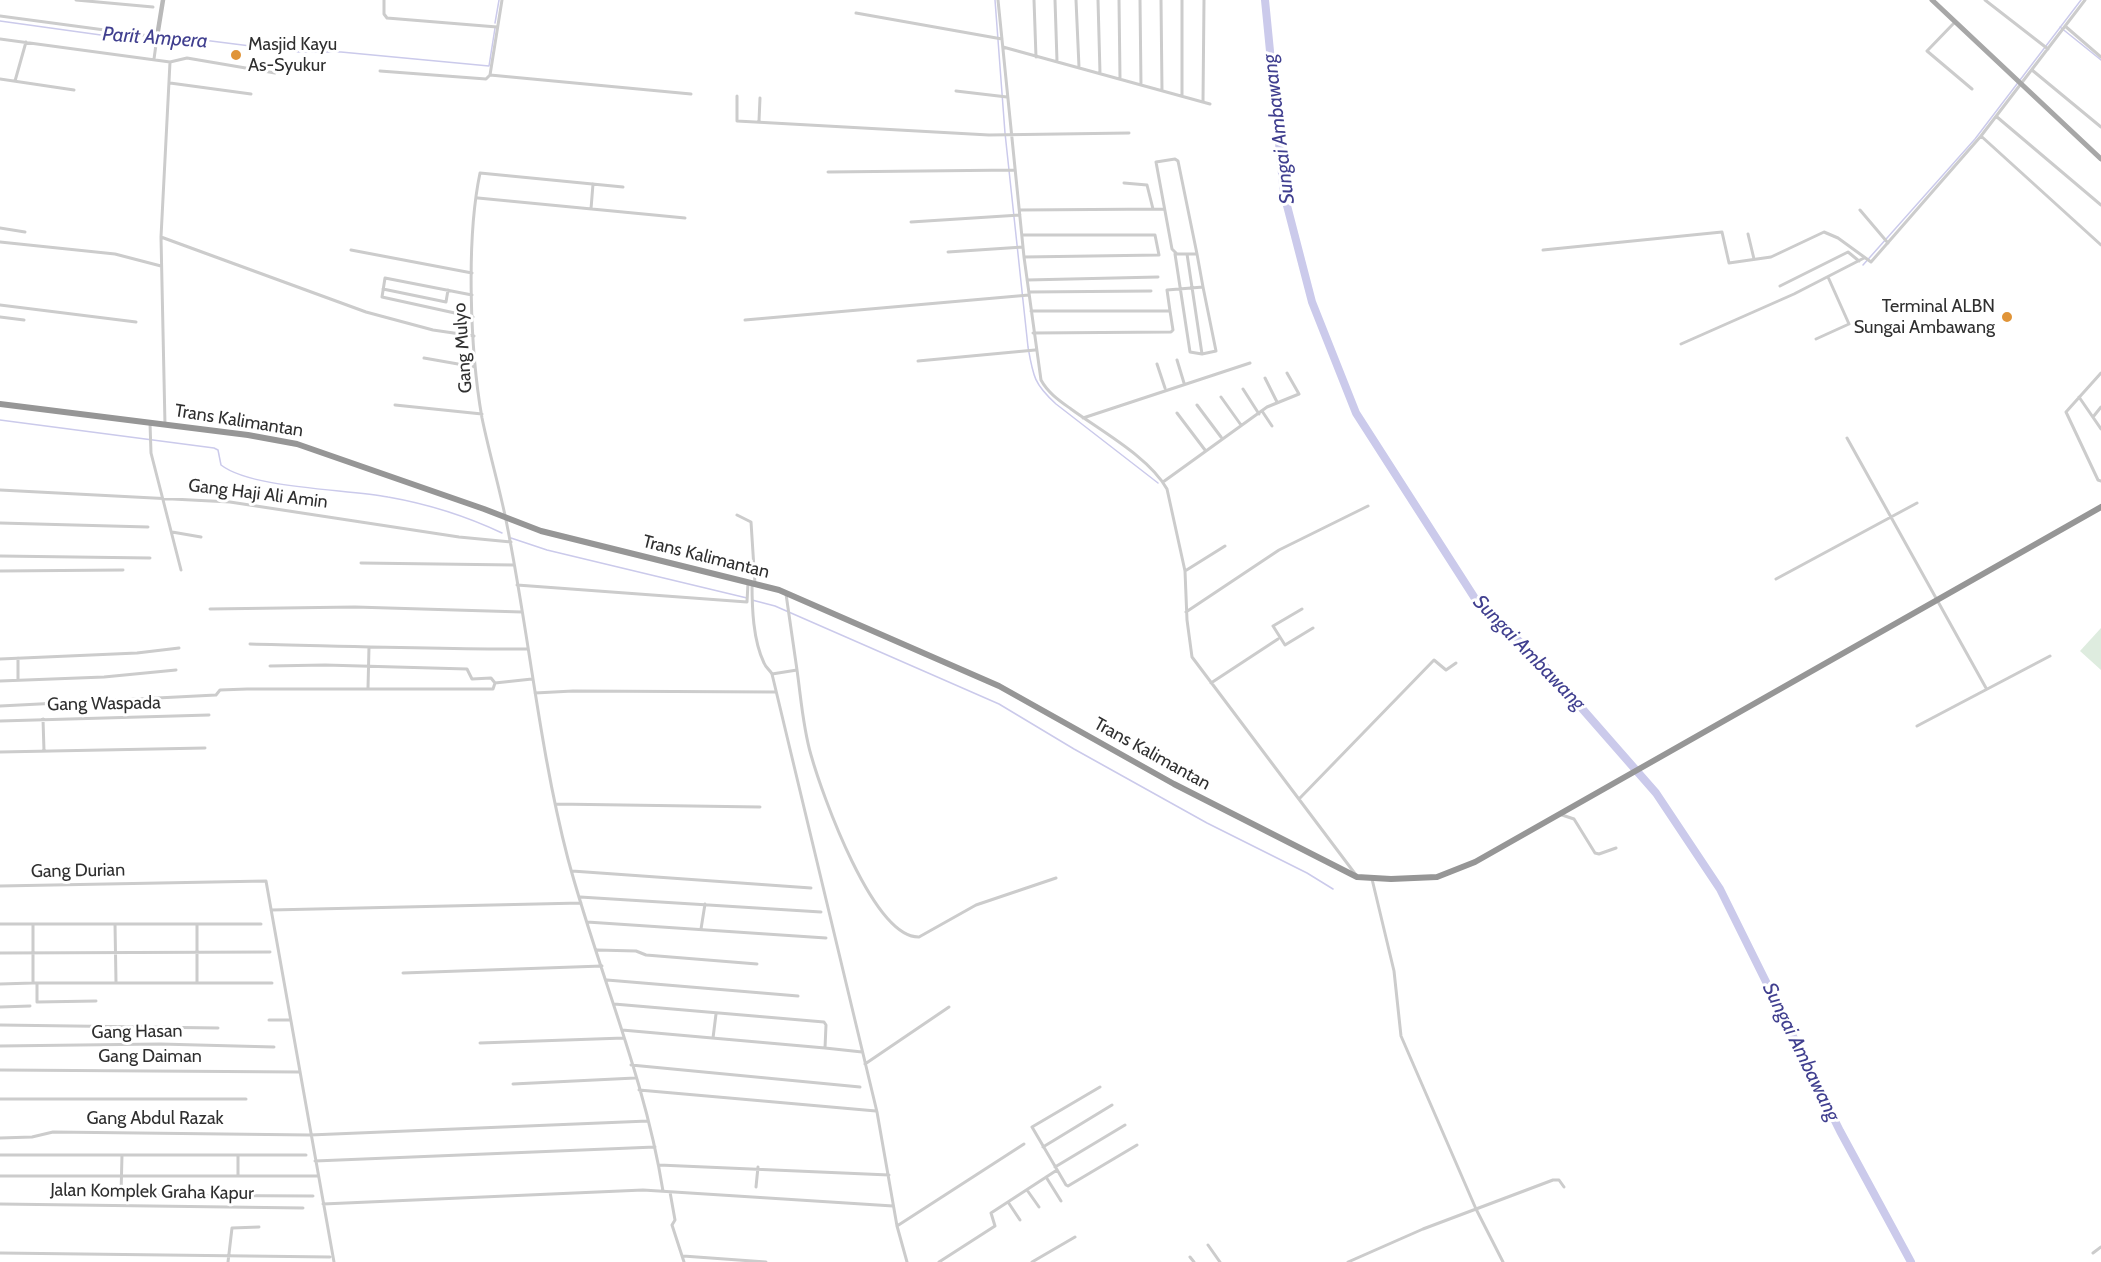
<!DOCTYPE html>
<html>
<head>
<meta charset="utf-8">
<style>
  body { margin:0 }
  canvas { display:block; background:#fff }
</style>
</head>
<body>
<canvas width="2101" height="1262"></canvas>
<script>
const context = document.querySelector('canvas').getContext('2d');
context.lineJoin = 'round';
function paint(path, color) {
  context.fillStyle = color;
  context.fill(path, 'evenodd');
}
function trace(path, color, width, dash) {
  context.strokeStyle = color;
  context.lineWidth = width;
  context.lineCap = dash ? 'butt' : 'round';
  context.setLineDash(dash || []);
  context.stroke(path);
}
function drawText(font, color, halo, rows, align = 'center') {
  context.font = font + ' Cabin,sans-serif';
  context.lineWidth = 6;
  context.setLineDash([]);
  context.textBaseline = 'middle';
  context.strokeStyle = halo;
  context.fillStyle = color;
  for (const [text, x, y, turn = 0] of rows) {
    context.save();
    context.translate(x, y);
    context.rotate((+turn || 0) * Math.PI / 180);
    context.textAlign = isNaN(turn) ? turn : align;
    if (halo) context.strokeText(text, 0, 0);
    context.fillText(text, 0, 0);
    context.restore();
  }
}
const green = new Path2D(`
  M2101,628V670L2080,651Z`);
const stream = new Path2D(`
  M995,0L1005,133L1028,347C1033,376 1034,384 1056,404L1158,483
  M0,21L144,41L203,40L298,52H341L489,66L495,28
  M495,23L499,0
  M2060,27L2101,60
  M1863,265L1975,139L2081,0
  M0,420L214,448L218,450L221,465C252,489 348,489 388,497C428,504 466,516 502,533
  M511,538L547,550L747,598
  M752,600L775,606L999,704L1074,749L1207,823L1307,873L1333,889`);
const river = new Path2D(`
  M1265,0L1284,194L1312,302L1356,413L1476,600L1543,664L1656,793L1720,889L1840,1131L1911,1262`);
const street = new Path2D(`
  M76,0L153,7
  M384,0V14L387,18L497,27
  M998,0L1024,257L1041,380C1048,393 1060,401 1071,409C1101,431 1149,457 1167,489L1185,571L1187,620L1192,657L1356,875
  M1034,0L1036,57
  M1055,0L1057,61
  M1076,0L1079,67
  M1098,0L1100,73
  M1119,0L1120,78
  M1140,0L1141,85
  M1161,0L1162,90
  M1985,0L2048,49
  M856,13L1002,39
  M0,16L157,37L154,59
  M1955,22L1927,51L1972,89
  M2065,26L2101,57
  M0,39L170,62L161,237
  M1003,47L1210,104
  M170,62L187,58L275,73
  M2032,70L2101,127
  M380,71L486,79L490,75L502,0
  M490,75L691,94
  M0,79L74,90
  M15,81L26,42
  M170,83L251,94
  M956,91L1007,97
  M1182,95V0
  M737,96V121L989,135L1129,133
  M1203,101L1204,0
  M1997,117L2101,205
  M759,121L760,98
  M1981,136L2101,245
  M1175,159L1178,161L1197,254H1177L1172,249L1156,162Z
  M828,172L1015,170
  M1124,183L1147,185L1153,209
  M623,187L480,173C466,240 470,350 482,418C489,452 499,486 506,520C529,633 539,748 568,859C598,971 645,1077 663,1191
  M478,198L685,218
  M591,209L593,184
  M1020,210L1164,209
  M1860,210L1888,243
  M911,222L1020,215
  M0,228L25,232
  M1748,234L1754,259
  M1022,235H1155L1159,255L1024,257
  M0,242L115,254L161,266
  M351,250L472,273
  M1543,250L1722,232L1729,263L1771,257L1824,232L1838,238L1871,262L1981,136L2085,0
  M948,252L1023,247
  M1175,254L1190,352L1202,354
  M1197,254L1203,287
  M1027,280L1158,277
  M1780,286L1848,252L1859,261
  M383,289L446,302L448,290
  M1029,292L1151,291
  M472,295L385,278L382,297L473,317
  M0,305L136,322
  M1031,311H1170L1173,330L1171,332L1033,333
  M1170,311L1167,290C1179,289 1191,288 1203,287L1216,351L1202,354L1187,254
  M0,317L24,320
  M745,320L1029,295
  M1816,339L1849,324L1828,277
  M1681,344L1794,294L1864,258
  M424,358L475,367
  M1177,360L1184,383
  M918,361L1035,350
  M1157,364L1165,388
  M2101,373L2066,412L2098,480L2101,481
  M1265,378L1277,402
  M1243,389L1259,414
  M1221,397L1241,425
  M2079,397L2101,429
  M395,405L482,414
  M1197,405L1221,437
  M1262,411L1272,426
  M1177,413L1205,450
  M2093,417L2101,407
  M1083,418L1250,363
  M150,423L151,453L181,570
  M165,425L161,237L366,312L433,330L474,336
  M1847,438L1986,688
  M1163,482L1267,407L1299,394L1287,373
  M0,490L230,502L459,537L511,542
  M737,515L751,522L755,584
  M0,523L148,527
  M172,532L201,537
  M0,556L150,558
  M361,563L514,565
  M0,571L123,570
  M1185,571L1225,546
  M1776,579L1917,503
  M752,583C752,608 753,640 764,663C766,668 770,670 772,674L877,1112L897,1226L907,1262
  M517,585L747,602L748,583
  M210,609L355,607L522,612
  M1302,609L1273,626L1285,645L1313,628
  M1186,612L1279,550L1368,506
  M250,644C343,646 435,649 527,649
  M18,658V680
  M0,659L137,653L179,648
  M270,666L325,665L467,669L472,679L491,678L495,683L532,679
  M797,670C801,698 803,728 811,755C822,794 873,938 919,937L976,905L1056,878
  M772,674L797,670L786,594
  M0,681L104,677L176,670
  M1211,683L1278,639
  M368,688L369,647
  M535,693L573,691L775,692
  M0,706L216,695L220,690L247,689H493L495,683
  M43,719L44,751
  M0,721L209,715
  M1917,726L2050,656
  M0,752L205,748
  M1299,799L1434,660L1446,670L1456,663
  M555,804L760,807
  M1562,815L1574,819L1595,853L1599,854L1616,848
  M572,871L811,888
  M1372,879L1394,971L1401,1036L1476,1209L1503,1262
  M0,886L266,881L334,1262
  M580,897L821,912
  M271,910L581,903
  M587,922L826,938
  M0,924H261
  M33,924V983H272
  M115,924L116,982
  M197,924V982
  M701,929L705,904
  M597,950L636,951L646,955L757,964
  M0,953L270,952
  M403,973L602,966
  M607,980L798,996
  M37,983V1002L96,1001
  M0,984L33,983
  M614,1004L824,1022L826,1025L825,1048L622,1030
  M0,1007L30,1006
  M269,1020H290
  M0,1025L218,1028
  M713,1038L716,1014
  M480,1043L624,1038
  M0,1046L160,1044L274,1047
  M825,1048L862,1052
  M865,1064L949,1007
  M631,1065L860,1087
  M0,1070L300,1072
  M513,1084L635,1078
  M1100,1087L1032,1127L1066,1185L1068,1186L1137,1145
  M639,1090L876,1111
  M0,1099H246
  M0,1138L32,1137L53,1132L310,1135L648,1121
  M1043,1147L1112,1105
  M0,1155H306
  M315,1161L655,1147
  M659,1165L889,1175
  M1055,1167L1125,1125
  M0,1176H318
  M238,1176V1155
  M1046,1177L1061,1201
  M756,1187L758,1167
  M1027,1190L1039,1207
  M670,1192L675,1220L672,1225L684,1262
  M103,1195L313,1196
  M121,1195L122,1155
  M1008,1202L1020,1220
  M0,1204L303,1208
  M323,1204L643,1190L893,1206
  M897,1226L1024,1144
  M1208,1245L1220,1262
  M0,1253L330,1257
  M2093,1253L2101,1247
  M683,1256L766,1262
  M1190,1257L1194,1262
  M228,1262L232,1228L259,1227
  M939,1262L995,1226L991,1213L1057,1170
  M1032,1262L1075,1237
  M1348,1262L1423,1229L1553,1180H1559L1564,1187`);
const secondary = new Path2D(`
  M157,37L163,0`);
const primary = new Path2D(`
  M1932,0L2101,159`);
const highway = new Path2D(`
  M0,404L248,435L297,444L484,509L541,531L779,590L999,686L1174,784L1357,877L1391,879L1437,877L1475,862L2101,507`);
const markers = [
  [236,55,6,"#e09438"],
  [2007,317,6,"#e09438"]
];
const poiNames = [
  ["Masjid Kayu",248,45],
  ["As-Syukur",248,66],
  ["Terminal ALBN",1995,307,"right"],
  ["Sungai Ambawang",1995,328,"right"]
];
const streetNames = [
  ["Gang Mulyo",463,348,-94],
  ["Trans Kalimantan",239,421,9],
  ["Gang Haji Ali Amin",258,494,7],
  ["Trans Kalimantan",706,557,14],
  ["Gang Waspada",104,704,-1],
  ["Trans Kalimantan",1152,754,29],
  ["Gang Durian",78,871,-1],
  ["Gang Hasan",137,1032,-1],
  ["Gang Daiman",150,1057],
  ["Gang Abdul Razak",155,1119],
  ["Jalan Komplek Graha Kapur",152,1192,1]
];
const waterNames = [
  ["Parit Ampera",155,38,4],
  ["Sungai Ambawang",1279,129,-97],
  ["Sungai Ambawang",1529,653,46],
  ["Sungai Ambawang",1801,1052,64]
];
paint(green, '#deecdf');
trace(stream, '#cbcaeb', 1.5);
trace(river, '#cbcaeb', 8);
trace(street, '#ccc', 3);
trace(secondary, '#b9b9b9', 4.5);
trace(primary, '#a7a7a7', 5);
trace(highway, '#969696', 6);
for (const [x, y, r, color] of markers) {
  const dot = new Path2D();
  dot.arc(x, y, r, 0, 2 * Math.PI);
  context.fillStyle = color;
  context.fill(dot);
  trace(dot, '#fff', 2);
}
drawText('18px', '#2f2f2f', '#fff', poiNames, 'left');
drawText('18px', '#2f2f2f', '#fff', streetNames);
drawText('italic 20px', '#403f8f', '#fff', waterNames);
</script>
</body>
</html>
